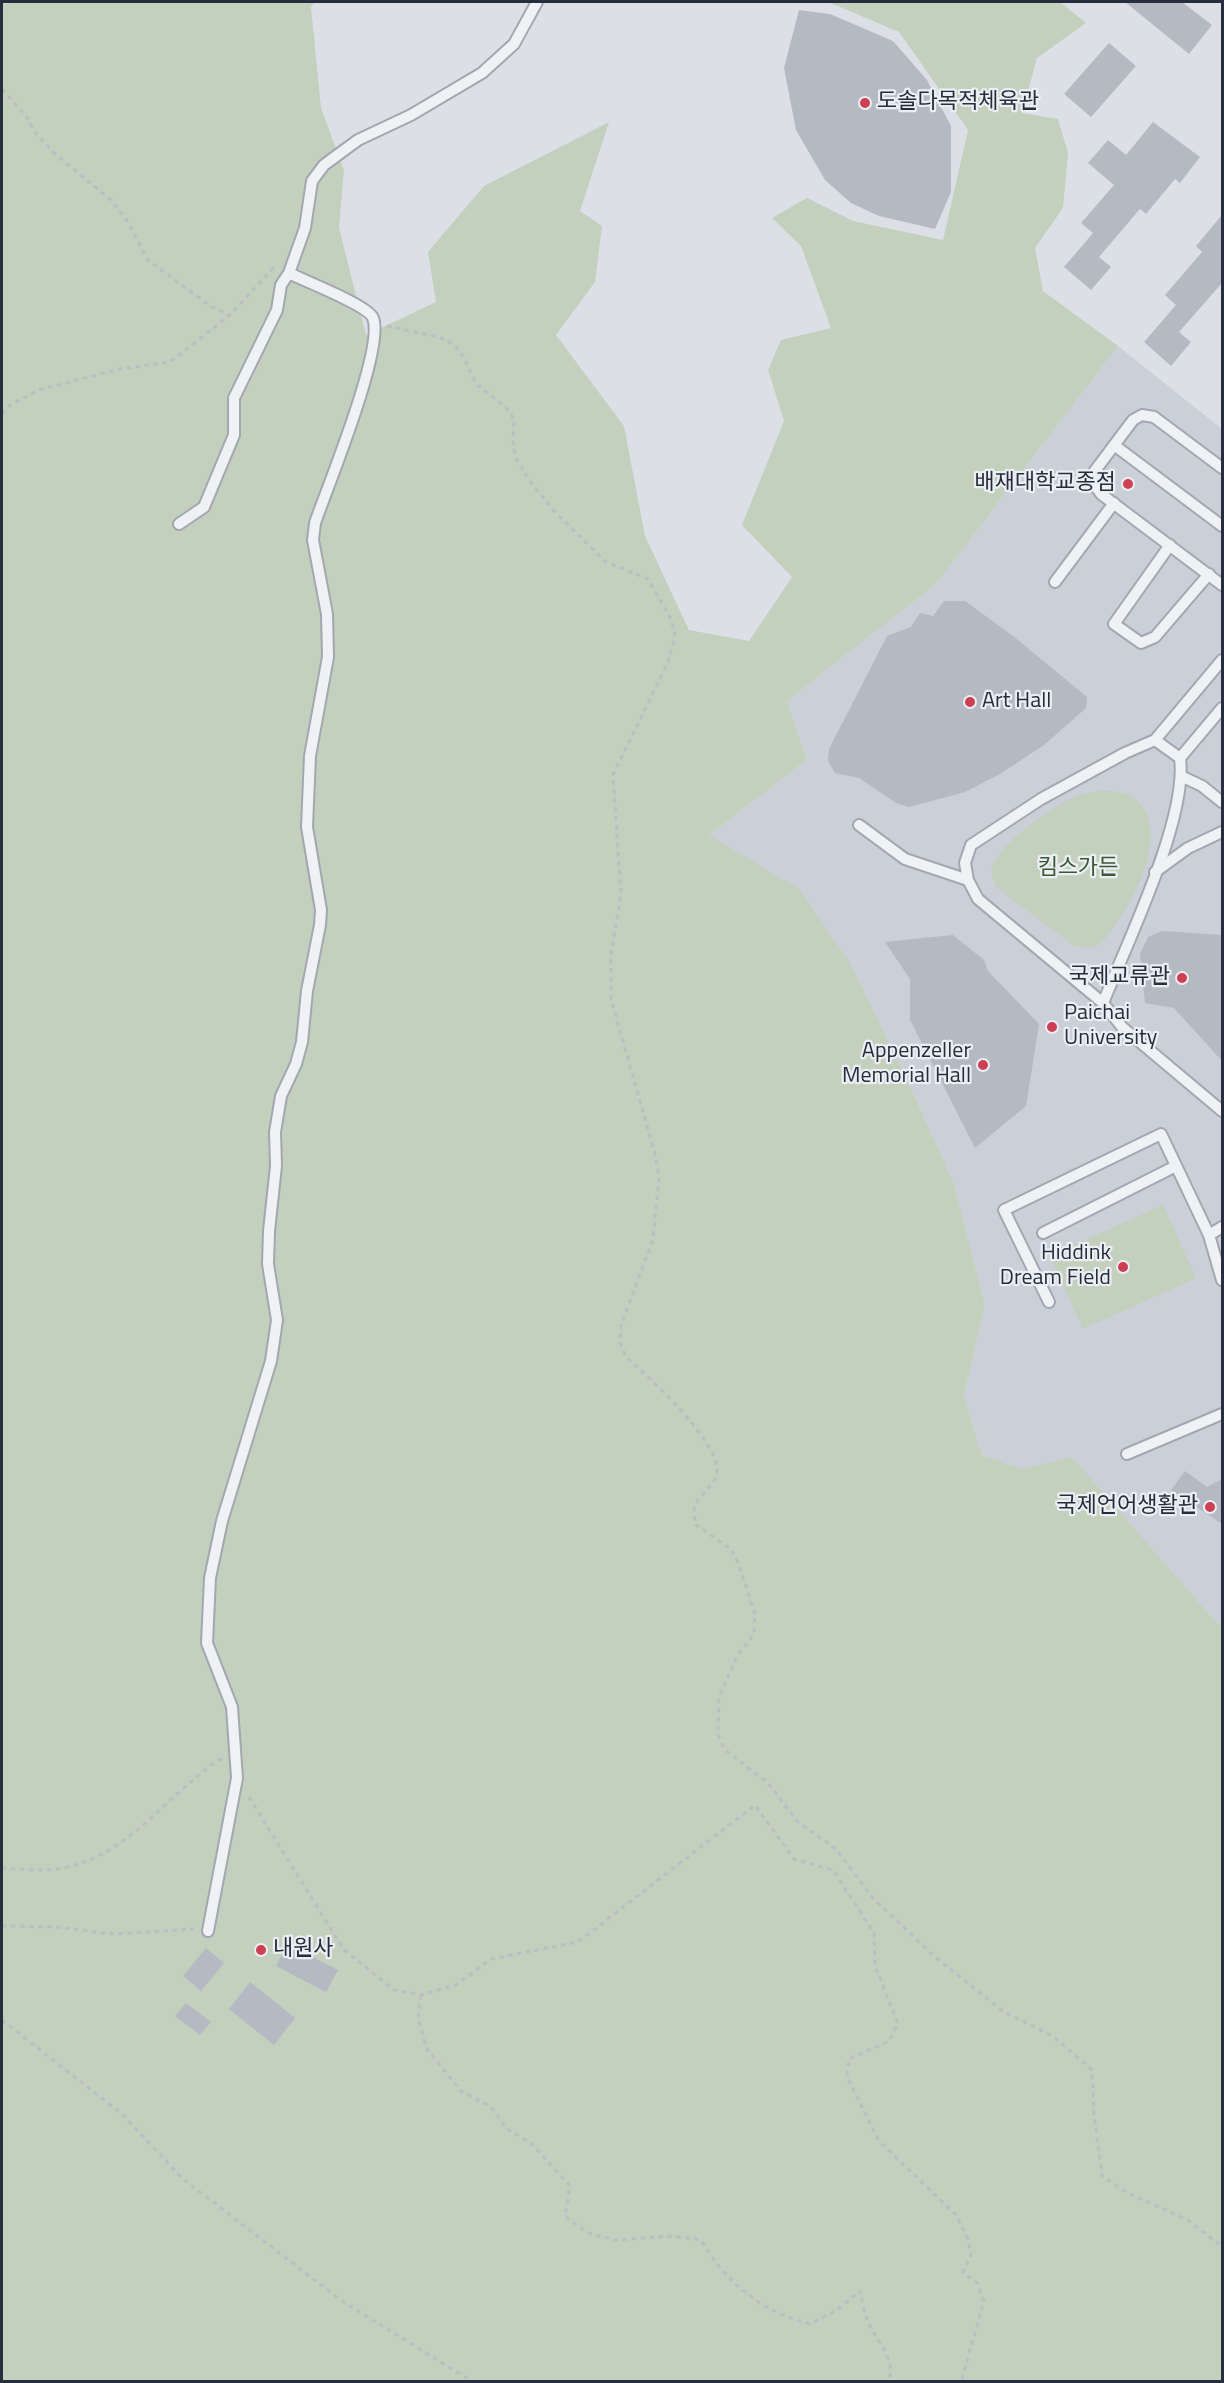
<!DOCTYPE html>
<html>
<head>
<meta charset="utf-8">
<style>
  body { margin:0 }
  #map { position:relative; width:1224px; height:2383px; overflow:hidden; background:#dce0e6; font-family:"Titillium Web",sans-serif }
  canvas { display:block }
  .frame { position:absolute; inset:0; border:3px solid #262e3d; pointer-events:none }
</style>
</head>
<body>
<div id="map">
<canvas width="1224" height="2383"></canvas>
<div class="frame"></div>
</div>
<script>
const context = document.querySelector('canvas').getContext('2d');
context.lineJoin = 'round';
function paint(path, color) {
  context.fillStyle = color;
  context.fill(path, 'evenodd');
}
function trace(path, color, width, dash) {
  context.strokeStyle = color;
  context.lineWidth = width;
  context.lineCap = dash ? 'butt' : 'round';
  context.setLineDash(dash || []);
  context.stroke(path);
}
function drawText(font, color, halo, rows, align = 'center') {
  context.font = font + ' "Titillium Web","Noto Sans KR",sans-serif';
  context.lineWidth = 4.5;
  context.setLineDash([]);
  context.textBaseline = 'middle';
  context.strokeStyle = halo;
  context.fillStyle = color;
  for (const [text, x, y, turn = 0] of rows) {
    context.save();
    context.translate(x, y);
    context.rotate((+turn || 0) * Math.PI / 180);
    context.textAlign = isNaN(turn) ? turn : align;
    if (halo) context.strokeText(text, 0, 0);
    context.fillText(text, 0, 0);
    context.restore();
  }
}
const built = new Path2D(`
  M1118,346L1222,429V1625L1215,1621L1072,1458L1022,1469L982,1455L964,1396L985,1305L954,1184L911,1088L852,966L709,835L807,760L787,701L936,584Z`);
const green = new Path2D(`
  M2,2H315L311,7L321,108L344,170L339,228L366,335L436,302L428,252L484,186L609,122L580,211L602,226L595,282L556,335L624,426L645,536L689,630L749,641L792,577L742,525L784,421L768,370L781,340L831,328L801,246L772,218L807,198L853,221L943,240L968,130L899,32L828,2H1060L1086,23L1037,58L1022,113L1058,119L1068,153L1063,208L1035,248L1043,291L1118,346L936,584L787,701L807,760L709,835L800,890L852,966L911,1088L954,1184L985,1305L964,1396L982,1455L1022,1469L1072,1457L1215,1621L1222,1625V2381L2,2382Z
  M1100,791C1111,791 1122,791 1132,797C1175,825 1134,902 1111,930C1108,934 1104,941 1100,944C1091,950 1081,947 1073,945L996,887C993,879 989,872 993,864C1003,841 1054,806 1077,796C1084,794 1093,792 1100,791Z
  M1163,1205L1196,1278L1083,1329L1050,1256Z`);
const building = new Path2D(`
  M1125,2H1182L1212,25L1189,54Z
  M799,10L830,14L893,41L927,80L951,126V192L935,229L879,216L851,203L825,180L796,130L784,68Z
  M1109,43L1136,66L1091,117L1064,94Z
  M1153,122L1200,157L1180,183L1175,179L1146,214L1140,209L1099,257L1111,267L1091,290L1064,267L1093,233L1081,223L1114,185L1088,163L1108,140L1126,155Z
  M1222,215V283L1179,332L1191,342L1171,366L1144,342L1176,305L1165,295L1202,252L1196,246Z
  M944,601H965L1013,636L1087,697L1086,708L1044,745L1000,774L965,792L909,807L896,803L859,778L835,773L828,761L829,749L887,636L911,627L920,613L933,616Z
  M1162,931L1222,935V1061L1174,1008L1145,1003L1140,954L1148,937Z
  M953,935L984,960L988,971L1039,1024L1026,1106L975,1148L910,1020V979L885,942Z
  M1185,1471L1207,1487L1222,1479V1524L1171,1490Z
  M287,1944L338,1970L326,1992L276,1966Z
  M206,1948L224,1963L201,1991L183,1976Z
  M250,1982L295,2018L274,2045L229,2009Z
  M186,2003L211,2022L200,2035L175,2016Z`);
const path = new Path2D(`
  M2,89L27,117L36,134L54,153L111,200L128,222L148,260L212,307L230,315
  M387,326L439,337L455,345L464,358L476,384L506,407L514,419L513,443L516,458L529,480L555,512L606,562L648,579L672,621L675,636L668,662L613,775L621,895L611,953V999L655,1154L659,1178L653,1239L621,1325L620,1342L626,1357C649,1377 720,1442 717,1472C717,1484 699,1494 695,1506C693,1511 695,1519 695,1524L731,1549L739,1565L755,1614L754,1634L737,1656L719,1697L718,1735L724,1749L768,1783L798,1822L836,1849L873,1898L935,1957L1004,2012L1053,2036L1092,2070L1094,2114L1102,2176L1128,2193L1188,2220L1222,2247
  M2,414L10,405L39,390L120,369L170,362L230,315L275,266
  M249,1797L344,1950L394,1990L421,1995L456,1985L491,1959L578,1942L755,1805L794,1859L833,1870L874,1933L875,1966L898,2024L889,2041L849,2059L847,2076L879,2141L956,2215L968,2238L971,2254L963,2272L977,2283L984,2301L961,2382
  M2,1867C12,1870 23,1869 34,1870C118,1873 158,1801 220,1759L222,1761
  M2,1926L56,1927L113,1934L194,1929
  M421,1995L418,2018L427,2049L461,2091L490,2106L507,2129L532,2144L570,2186L565,2216L588,2233L615,2240L674,2236L701,2240C727,2284 761,2311 810,2324L837,2310L860,2291C862,2300 864,2311 867,2320C876,2341 896,2357 889,2382
  M2,2020L122,2114L183,2179L342,2301L473,2382`);
const lane = new Path2D(`
  M1114,445L1222,526
  M1222,468L1154,417L1142,415L1133,420L1094,472V484L1101,494L1222,585
  M179,524L204,507L234,435V398L277,310L281,285L289,273L305,228L312,181L324,165L358,140L411,115L482,73L514,44L537,2
  M1170,545L1114,624L1141,643L1155,637L1209,574
  M1055,582L1114,503
  M1222,660L1155,740L1125,753L1041,799L971,845L965,863L968,880L978,899L1103,1003L1122,1027L1222,1111
  M1180,758L1222,708
  M1183,777L1202,786L1222,802
  M859,825L905,859L968,880
  M1155,872L1188,848L1222,832
  M1103,1003C1127,943 1188,818 1180,758L1155,740
  M1043,1233L1176,1166
  M1209,1235L1222,1227
  M1049,1302L1004,1210L1161,1134L1209,1235L1222,1280
  M1127,1454L1222,1414
  M208,1931L237,1778L232,1707L207,1643L210,1578L222,1521L271,1361L277,1320L268,1264L269,1231L276,1166L275,1132L281,1096L296,1064L302,1042L307,991L320,925L321,910L307,827L310,756L328,657L327,614L313,540L315,523C327,488 385,348 373,318C368,305 304,281 289,273`);
const markers = [
  [865,103,6,"#cd4053"],
  [1128,484,6,"#cd4053"],
  [970,702,6,"#cd4053"],
  [1182,978,6,"#cd4053"],
  [1052,1027,6,"#cd4053"],
  [983,1065,6,"#cd4053"],
  [1123,1267,6,"#cd4053"],
  [1210,1507,6,"#cd4053"],
  [261,1950,6,"#cd4053"]
];
const poiNames = [
  ["도솔다목적체육관",877,103,"left"],
  ["배재대학교종점",1116,484],
  ["Art Hall",982,702,"left"],
  ["국제교류관",1170,978],
  ["Paichai",1064,1014,"left"],
  ["University",1064,1039,"left"],
  ["Appenzeller",971,1052],
  ["Memorial Hall",971,1077],
  ["Hiddink",1111,1254],
  ["Dream Field",1111,1279],
  ["국제언어생활관",1198,1507],
  ["내원사",273,1950,"left"]
];
const parkNames = [
  ["킴스가든",1078,869]
];
paint(built, '#cacfd8');
paint(green, '#c2d0bd');
paint(building, '#b4b9c3');
trace(lane, '#a2a7b0', 14);
trace(path, '#bbbec5', 3, [4.5, 4.5]);
trace(lane, '#eff1f5', 10);
for (const [x, y, r, color] of markers) {
  const dot = new Path2D();
  dot.arc(x, y, r, 0, 2 * Math.PI);
  context.fillStyle = color;
  context.fill(dot);
  trace(dot, '#ebeff4', 2);
}
drawText('22px', '#262e3d', '#ebeff4', poiNames, 'right');
drawText('22px', '#3a5834', '#ebeff4', parkNames);
</script>
</body>
</html>
